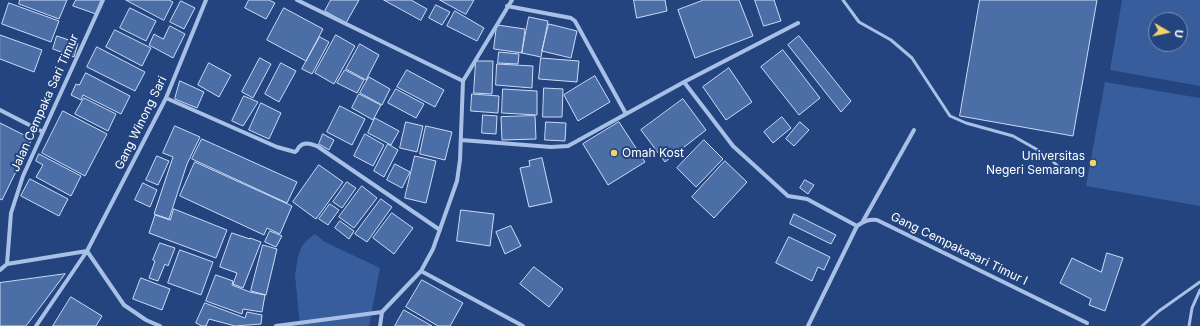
<!DOCTYPE html>
<html>
<head>
<meta charset="utf-8">
<style>
  body { margin:0 }
  #map { position:relative; width:1200px; height:326px; overflow:hidden; background:#23447f; font-family:Inter,sans-serif }
  canvas { display:block }
  .north { position:absolute; left:1148px; top:12px; width:40px; height:40px; box-sizing:border-box; background:#23447f; border:1px solid #7b8fb2; border-radius:50%; rotate:99deg; font-size:11px; font-weight:700; line-height:16px; text-align:center; color:#fff }
  .north::after { content:''; display:block; margin:auto; width:14px; height:18px; background:#f1d46b; clip-path:polygon(50% 0,100% 100%,50% 72%,0 100%) }
</style>
</head>
<body>
<div id="map">
<canvas width="1200" height="326"></canvas>
<div class="north">U</div>
</div>
<script>
const context = document.querySelector('canvas').getContext('2d');
context.lineJoin = 'round';
function paint(path, color) {
  context.fillStyle = color;
  context.fill(path, 'evenodd');
}
function trace(path, color, width, dash) {
  context.strokeStyle = color;
  context.lineWidth = width;
  context.lineCap = dash ? 'butt' : 'round';
  context.setLineDash(dash || []);
  context.stroke(path);
}
function drawText(font, color, halo, rows, align = 'center') {
  context.font = font + ' Inter,sans-serif';
  context.lineWidth = 4;
  context.setLineDash([]);
  context.textBaseline = 'middle';
  context.strokeStyle = halo;
  context.fillStyle = color;
  for (const [text, x, y, turn = 0] of rows) {
    context.save();
    context.translate(x, y);
    context.rotate((+turn || 0) * Math.PI / 180);
    context.textAlign = isNaN(turn) ? turn : align;
    if (halo) context.strokeText(text, 0, 0);
    context.fillText(text, 0, 0);
    context.restore();
  }
}
const green = new Path2D(`
  M1122,0H1200V86L1110,70ZM1156,20H1180V44H1156Z
  M1105,82L1200,98V206L1086,186Z
  M315,234L325,242L380,268L369,326H300L295,275L298,256L302,246L308,239Z`);
const building = new Path2D(`
  M20,0H67L59,19L19,4Z
  M76,0H101L96,14L73,6Z
  M126,0H169L173,2L164,20Z
  M249,0H269L275,3L266,19L245,8Z
  M331,0H359L346,23L325,11Z
  M384,0H411L427,9L421,20Z
  M440,0H474L466,14Z
  M634,0H665L667,11L637,18Z
  M704,0H739L753,36L695,58L678,10Z
  M755,0H774L781,21L764,26Z
  M980,0H1097L1073,136L960,116Z
  M181,1L195,8L184,29L170,22Z
  M9,3L59,21L51,42L2,24Z
  M436,5L450,12L442,25L429,18Z
  M130,8L156,21L146,41L120,28Z
  M284,8L323,29L306,61L267,40Z
  M455,11L484,28L477,41L447,26Z
  M529,17L548,21L541,57L522,53Z
  M549,24L577,31L571,58L542,51Z
  M497,25L525,29L522,53L494,49Z
  M170,26L185,34L173,58L149,45L154,34L163,39Z
  M115,30L151,48L142,66L106,47Z
  M0,35L42,50L34,72L0,59Z
  M336,35L355,46L334,84L315,73Z
  M57,36L78,43L74,57L53,49Z
  M799,36L851,101L841,112L788,45Z
  M320,37L329,42L312,74L302,69Z
  M360,44L379,55L366,80L346,69Z
  M97,47L145,72L135,91L87,67Z
  M783,50L820,98L799,115L761,67Z
  M499,52L519,54L518,64L498,63Z
  M260,58L271,64L253,98L242,92Z
  M541,58L579,61L577,82L539,79Z
  M476,61H493L492,94L474,93Z
  M209,63L231,75L219,97L198,85Z
  M281,63L296,71L279,102L265,94Z
  M497,64L533,66L532,88L496,85Z
  M729,68L752,102L726,120L703,87Z
  M345,70L364,80L357,93L337,83Z
  M407,70L444,90L435,107L397,87Z
  M86,73L130,96L121,114L83,95L81,100L71,95L76,84L79,85Z
  M595,76L610,102L578,121L564,95Z
  M369,77L390,89L382,105L360,93Z
  M180,81L204,92L197,108L175,99Z
  M544,88L563,89L562,117H543Z
  M396,89L424,104L416,118L388,103Z
  M503,89L537,91V115L502,113Z
  M359,94L381,105L373,120L352,108Z
  M472,94L499,96L498,113L471,111Z
  M244,96L258,102L243,126L232,121Z
  M84,98L116,114L108,131L75,114Z
  M683,99L706,130L665,162L641,130Z
  M261,103L281,113L269,139L249,130Z
  M340,106L365,119L352,145L327,132Z
  M63,111L107,134L85,176L42,153Z
  M483,115L497,116L496,134L482,133Z
  M535,116L536,139L502,140L501,117Z
  M782,117L791,128L773,143L764,132Z
  M375,118L399,131L391,145L368,133Z
  M406,122L423,126L417,152L400,148Z
  M546,122L566,123L565,141L545,140Z
  M619,122L645,162L608,185L583,144Z
  M800,122L809,130L794,146L786,139Z
  M0,123L32,139L2,200L0,199Z
  M175,126L200,137L187,164L169,219L154,214L173,157L163,153Z
  M426,126L452,132L445,160L420,154Z
  M323,134L334,140L329,150L319,144Z
  M365,134L384,145L373,166L354,156Z
  M202,139L297,182L287,203L192,159Z
  M704,140L723,159L696,187L677,168Z
  M388,144L398,150L384,177L374,171Z
  M39,154L81,176L71,196L36,177L43,165L36,161Z
  M157,156L169,161L158,185L146,180Z
  M415,156L436,161L426,203L405,198Z
  M542,158L552,202L529,207L520,168L530,166L529,161Z
  M725,161L747,182L714,218L692,197Z
  M195,162L292,206L280,234L267,228L264,235L180,196Z
  M395,164L410,172L402,188L387,180Z
  M319,165L343,182L316,219L293,202Z
  M30,179L68,199L59,216L21,196Z
  M805,180L814,185L808,194L800,188Z
  M347,182L356,188L342,208L333,202Z
  M143,183L157,190L150,207L135,200Z
  M362,186L377,198L354,228L339,217Z
  M381,199L392,207L367,242L355,234Z
  M330,204L339,210L328,225L319,219Z
  M174,209L227,230L216,258L149,233L155,215L170,220Z
  M461,210L494,214L490,246L457,241Z
  M392,213L413,228L394,254L373,238Z
  M794,214L836,235L831,244L790,224Z
  M340,221L354,231L349,239L335,228Z
  M511,226L521,246L505,254L496,232Z
  M270,231L282,236L276,247L265,242Z
  M232,233L250,239V238L261,242L243,288L233,284L237,273L220,267Z
  M789,237L830,257L824,270L818,267L812,281L776,263Z
  M160,243L175,248L168,266L165,264L158,281L149,278L155,261L153,260Z
  M263,245L277,249L266,295L251,291Z
  M180,250L213,262L201,295L168,283Z
  M1107,253L1123,258L1105,311L1089,305L1091,299L1060,283L1072,258L1101,272Z
  M534,267L563,289L549,307L520,284Z
  M65,274L26,326H0V283Z
  M216,275L233,281L232,285L250,292L265,295L262,312L243,309L242,314L206,301Z
  M141,278L170,289L162,310L133,299Z
  M422,280L463,303L450,326H438L406,307Z
  M71,297L102,316L96,326H53Z
  M205,303L245,318L247,312L262,315L261,324L235,326L209,319L206,326H202L196,323Z
  M404,310L432,326H395Z`);
const service = new Path2D(`
  M843,0L859,22L891,40L912,58L950,116L966,123L1013,136L1045,154L1062,170
  M1142,326L1159,311L1200,282
  M1189,326L1192,308L1200,290`);
const minor = new Path2D(`
  M297,0L463,81
  M507,6L571,18L575,21L626,114
  M684,82L733,146L788,196L807,199L857,226
  M166,98L277,147L295,152C297,151 298,149 299,147C304,141 311,144 317,146L440,230
  M0,110L43,132
  M461,140L551,147L568,146L684,82L798,23
  M863,221L914,130
  M7,264L11,213L23,176L103,0
  M7,264L87,251L124,305L146,320L160,326
  M0,270L7,264
  M421,271L523,326
  M36,326L87,251L166,98L206,0
  M276,326L382,312L421,271L433,249L457,181L460,160L463,81L512,0
  M380,326L382,312
  M808,326L857,226C864,221 869,219 877,220L1087,323`);
const markers = [
  [614,153,4,"#f1d46b"],
  [1093,163,4,"#f1d46b"]
];
const streetNames = [
  ["Jalan Cempaka Sari Timur",45,103,-66],
  ["Gang Winong Sari",141,123,-64],
  ["Gang Cempakasari Timur I",959,249,26]
];
const poiNames = [
  ["Omah Kost",622,153],
  ["Universitas",1085,156,"right"],
  ["Negeri Semarang",1085,170,"right"]
];
paint(green, '#375d9c');
paint(building, '#4b6ea7');
trace(building, '#ccdbf5', 1);
trace(service, '#a8c0e6', 3);
trace(minor, '#a8c0e6', 4);
for (const [x, y, r, color] of markers) {
  const dot = new Path2D();
  dot.arc(x, y, r, 0, 2 * Math.PI);
  context.fillStyle = color;
  context.fill(dot);
  trace(dot, '#23447f', 1.5);
}
drawText('12px', '#fff', '#23447f', streetNames);
drawText('12px', '#fff', '#23447f', poiNames, 'left');
</script>
</body>
</html>
